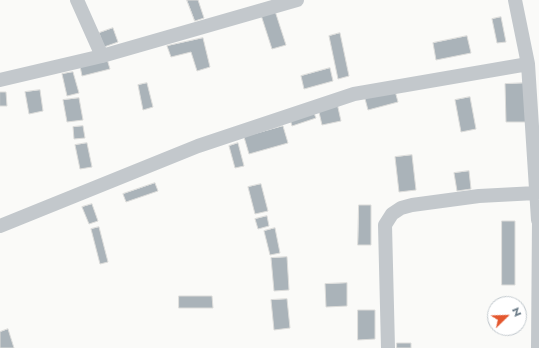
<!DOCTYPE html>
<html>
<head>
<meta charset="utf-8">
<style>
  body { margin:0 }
  #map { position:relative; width:539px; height:348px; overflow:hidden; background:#fafaf8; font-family:Jost,sans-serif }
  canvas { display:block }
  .north { position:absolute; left:487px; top:296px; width:40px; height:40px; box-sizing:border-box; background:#fff; border:1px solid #c1c8cd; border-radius:50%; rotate:67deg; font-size:11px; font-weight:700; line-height:16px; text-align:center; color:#657683 }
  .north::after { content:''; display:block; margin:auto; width:14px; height:18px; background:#e4572e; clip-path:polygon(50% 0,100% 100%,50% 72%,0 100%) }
</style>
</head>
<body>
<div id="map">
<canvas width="539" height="348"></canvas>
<div class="north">N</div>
</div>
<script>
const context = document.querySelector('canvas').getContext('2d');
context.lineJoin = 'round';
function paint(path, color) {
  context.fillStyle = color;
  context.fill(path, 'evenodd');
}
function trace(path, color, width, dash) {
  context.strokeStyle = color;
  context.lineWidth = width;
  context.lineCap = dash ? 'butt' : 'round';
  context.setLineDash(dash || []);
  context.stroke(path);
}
const building = new Path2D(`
  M187,0H198L204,18L195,21Z
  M275,11L286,45L272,49L261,15Z
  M501,17L506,42L497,43L492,19Z
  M113,28L118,42L104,47L99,33Z
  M340,33L349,76L338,79L329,36Z
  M467,36L471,53L436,60L433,43Z
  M203,38L210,67L197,71L191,52L171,57L167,46Z
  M107,59L110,69L82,76L80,66Z
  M330,68L333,81L304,89L301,76Z
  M73,72L79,93L67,96L62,74Z
  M147,83L153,107L143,110L138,85Z
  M527,83L528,122H506L505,84Z
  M394,87L398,102L368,110L364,95Z
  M40,90L43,111L29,114L25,92Z
  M0,92H6L7,106H0Z
  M470,97L476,129L461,132L455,100Z
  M79,98L83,120L67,122L63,100Z
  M337,103L341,121L322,125L318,108Z
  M313,111L316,118L292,126L290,119Z
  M83,126L85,138L74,139L73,127Z
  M283,126L288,143L249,154L244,137Z
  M87,143L92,167L80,169L75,145Z
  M238,143L244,166L235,168L229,146Z
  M412,155L416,190L399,192L395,157Z
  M469,171L471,189L457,191L454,173Z
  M155,183L158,191L126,202L123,194Z
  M261,184L268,211L255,214L248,187Z
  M92,204L98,221L89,224L82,207Z
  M359,205H371V245H358Z
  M267,216L269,226L258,229L255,219Z
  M502,221H515V285H502Z
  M99,227L108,262L100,264L91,229Z
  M275,228L280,253L270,255L264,231Z
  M287,257L289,290L274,291L271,258Z
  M347,283V306L326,307L325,284Z
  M179,296H212L213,308H179Z
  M287,299L290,328L274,330L271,300Z
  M358,310H375V339L358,340Z
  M8,329L14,348H0V332Z
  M397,343H411V348H397Z`);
const minor = new Path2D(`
  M77,0L102,56
  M515,0L528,64L538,220
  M0,80L102,56L297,0
  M0,226L198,146L354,94L528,64
  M388,348L385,225L392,214L401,208L412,205L479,196L536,193
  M538,348L539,220`);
paint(building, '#aab3b9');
trace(building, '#dcdcda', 1);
trace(minor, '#c3c8cc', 14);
</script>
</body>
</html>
